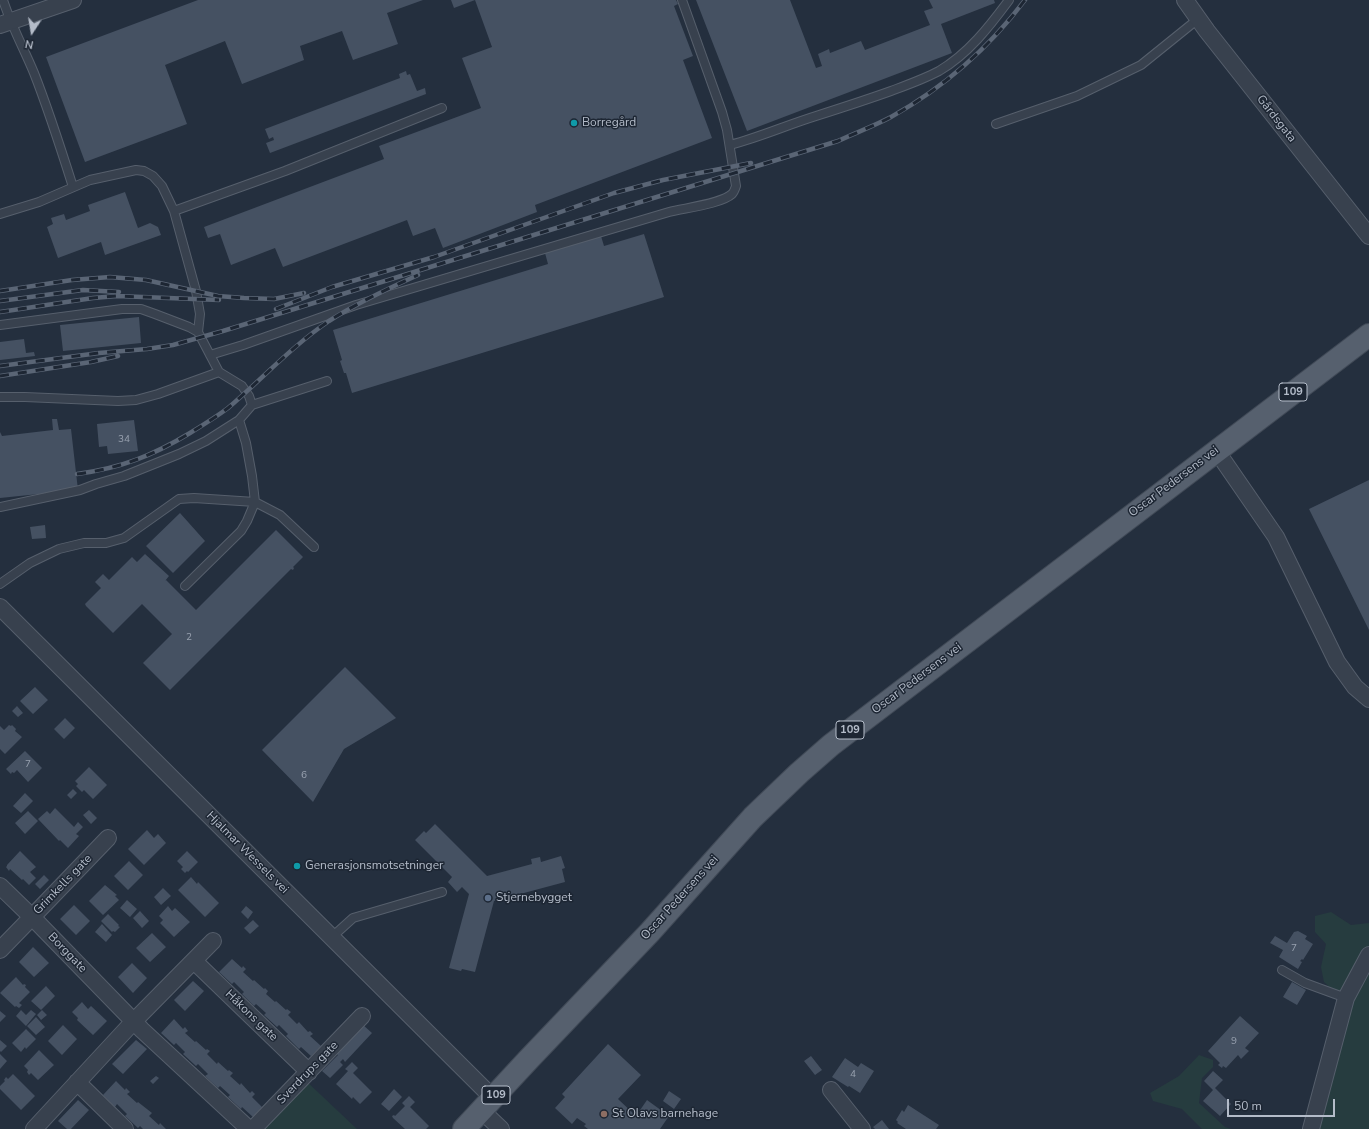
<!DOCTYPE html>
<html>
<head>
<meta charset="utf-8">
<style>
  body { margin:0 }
  #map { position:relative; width:1369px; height:1129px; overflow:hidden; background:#242f3e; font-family:"Nunito Sans",sans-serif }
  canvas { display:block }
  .north { position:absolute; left:12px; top:12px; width:40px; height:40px; -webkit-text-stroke:3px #1d2633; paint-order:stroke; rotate:192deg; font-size:11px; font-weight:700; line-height:16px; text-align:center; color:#b4bcc9 }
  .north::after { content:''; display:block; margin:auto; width:14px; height:18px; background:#b4bcc9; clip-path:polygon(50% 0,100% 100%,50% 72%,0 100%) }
  .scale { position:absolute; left:1227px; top:1099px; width:108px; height:18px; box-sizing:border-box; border:2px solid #b4bcc9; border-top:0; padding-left:5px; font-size:12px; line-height:14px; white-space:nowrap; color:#b4bcc9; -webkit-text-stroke:3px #1d2633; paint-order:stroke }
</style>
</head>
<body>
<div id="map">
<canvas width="1369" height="1129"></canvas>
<div class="north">N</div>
<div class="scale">50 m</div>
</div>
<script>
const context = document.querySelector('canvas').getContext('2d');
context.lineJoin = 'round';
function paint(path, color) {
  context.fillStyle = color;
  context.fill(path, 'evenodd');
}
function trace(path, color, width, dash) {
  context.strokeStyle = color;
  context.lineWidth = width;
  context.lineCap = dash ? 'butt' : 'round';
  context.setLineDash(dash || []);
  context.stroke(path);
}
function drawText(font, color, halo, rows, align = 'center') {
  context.font = font + ' "Nunito Sans",sans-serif';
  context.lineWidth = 3;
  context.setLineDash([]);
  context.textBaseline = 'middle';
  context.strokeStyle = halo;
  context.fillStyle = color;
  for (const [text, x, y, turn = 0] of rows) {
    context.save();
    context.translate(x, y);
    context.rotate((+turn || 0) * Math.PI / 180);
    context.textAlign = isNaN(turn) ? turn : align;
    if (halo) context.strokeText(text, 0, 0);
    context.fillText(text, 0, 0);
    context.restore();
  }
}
const green = new Path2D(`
  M1331,912L1351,925L1369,923V1129H1319L1350,1006L1324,982L1321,967L1326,944L1315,932V916Z
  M1199,1055L1213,1060V1067L1202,1078L1199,1103L1225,1127L1231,1129H1202L1182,1109L1153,1101L1150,1093L1179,1076Z
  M303,1078L357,1129H253Z`);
const building = new Path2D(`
  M198,0H423L387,13L398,44L353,60L342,31L300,46L304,60L242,84L225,41L165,65L187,124L85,162L46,57Z
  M451,0H676L678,4L674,6L693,56L683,60L712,138L535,205L537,212L443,248L435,228L413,236L407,220L283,267L275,248L231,265L220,234L208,238L204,227L384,159L379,146L481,108L462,58L492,47L475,0L454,8Z
  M696,0H790L816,68L822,66L818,54L829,49L830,53L861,41L865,50L930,25L924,11L933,8L929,0H994L995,3L941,24L952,53L747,131Z
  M406,71L407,75L410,74L417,91L425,88L426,94L270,153L266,143L274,140L273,137L269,139L265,129L400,78L399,74Z
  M125,192L138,228L150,223L158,227L161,235L105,255L101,242L58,258L47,227L53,224L51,218L64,214L66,220L90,211L88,205Z
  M644,234L664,297L352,393L346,373H344L340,361L342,360L333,330L548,264L545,253L601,236L604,246Z
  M139,317L141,343L63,351L60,325Z
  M24,339L26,353L34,352L35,356L0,360V342Z
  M52,419H57L59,430L71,429L78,490L0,498V432L2,436L53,430Z
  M134,420L138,451L108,454L107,446L99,447L97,424Z
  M1369,480V630L1309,509Z
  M180,513L205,541L173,573L146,546Z
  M45,525L46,538L32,539L30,527Z
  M276,530L303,557L293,567L294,568L293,570L291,569L170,690L143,663L172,634L142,604L113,633L86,606L85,604L101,588L95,582L103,574L109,580L132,557L137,562L145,554L169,576L165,581L166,580L196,610Z
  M345,667L396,718L344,749L313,802L262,750Z
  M35,687L48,700L33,714L20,701Z
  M17,706L23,713L18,717L12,711Z
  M65,718L75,728L64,739L54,729Z
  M9,725L11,726L12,725L16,729L15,731L22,737L5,754L0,749V726L4,730Z
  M25,751L42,768L28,782L17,770L14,773L12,772L11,774L6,769Z
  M89,767L107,785L93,799L84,790L82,792L76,786L78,784L75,781Z
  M73,789L77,793L71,799L67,795Z
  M25,793L33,801L21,813L13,806Z
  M55,808L74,827L78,822L83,827L76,834L79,836L68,848L60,840L59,841L38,819L47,811L50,814Z
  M89,810L97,818L91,824L83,815Z
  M28,811L38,821L25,834L15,823Z
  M435,824L487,876L532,864L531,859L540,857L541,862L561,856L565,868L562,869L565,882L494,901L475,972L462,969L461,971L449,968L469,894L462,887L457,892L448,882L452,877L415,840L424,831L426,833Z
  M147,830L154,838L158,834L166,843L144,865L128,849Z
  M20,851L36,867L30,872L36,878L29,885L23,879L22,880L10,869L9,871L6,867L7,866V865Z
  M187,851L198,862L188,872L187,871L185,873L181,869L183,867L177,861Z
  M129,861L143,875L128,890L114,876Z
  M44,875L49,880L40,889L35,884Z
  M191,877L197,884L198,882L219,903L205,917L178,890Z
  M105,885L117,895L115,896L119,900L103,915L89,901Z
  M163,888L171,896L161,905L154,897Z
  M127,900L137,909L130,917L120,908Z
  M74,905L90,921L76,935L60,919Z
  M168,906L172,911L175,908L190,922L174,937L160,923L163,920L159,916Z
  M246,906L253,912L248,919L241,912Z
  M140,911L149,921L142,928L133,918Z
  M108,914L119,925L118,926L120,927L115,932L113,931L112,932L101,921Z
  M253,920L259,926L250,934L244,928Z
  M102,924L112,935L106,942L95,932Z
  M1298,931L1307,936L1305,939L1313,944L1303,960L1302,959L1300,961L1302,962L1298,969L1279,957L1283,950L1270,943L1275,936L1287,943L1294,932Z
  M152,933L166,947L150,962L136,948Z
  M33,947L49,963L34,977L19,962Z
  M232,959L242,968L243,966L246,969L243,972L253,981L254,980L264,989L265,988L268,991L266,994L275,1002L276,1001L286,1010L287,1009L291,1012L288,1015L297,1024L299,1022L308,1032L310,1031L313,1034L310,1036L321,1046L311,1056L301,1047L299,1049L286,1036L288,1034L279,1025L277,1027L264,1015L266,1013L256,1004L254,1006L242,994L244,992L234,982L232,984L219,972Z
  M132,963L147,978L133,993L118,977Z
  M16,977L23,985L24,984L26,985L25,987L30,992L19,1003L22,1005L19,1008L16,1006L15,1007L0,993Z
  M193,981L204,991L185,1011L174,1000Z
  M1292,982L1306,990L1297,1005L1283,997Z
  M46,986L55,996L41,1010L31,1001Z
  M82,1002L88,1009L91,1006L107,1021L93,1035L77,1020L78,1018L72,1012Z
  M21,1010L26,1015L31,1010L36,1014L26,1026L16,1016Z
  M42,1010L47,1015L41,1020L37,1015Z
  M0,1011L6,1016L0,1022Z
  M1240,1016L1259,1033L1245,1048L1249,1051L1241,1059L1238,1055L1226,1068L1223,1066L1222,1068L1218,1065L1220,1063L1208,1051Z
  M36,1017L45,1027L36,1035L27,1026Z
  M174,1019L183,1029L185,1027L188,1031L185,1033L195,1042L196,1041L206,1050L207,1049L210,1051L207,1054L217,1064L218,1062L228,1071L229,1070L233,1073L230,1076L240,1085L241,1083L250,1093L252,1091L255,1094L252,1097L262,1107L253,1117L242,1107L241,1109L228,1097L230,1095L220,1086L218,1088L205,1076L208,1074L198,1064L196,1066L183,1054L185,1052L176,1043L174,1045L161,1033Z
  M362,1024L372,1033L345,1062L343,1059L340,1062L343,1065L330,1078L322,1071L338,1055L335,1052Z
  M63,1025L77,1039L62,1055L48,1041Z
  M26,1029L36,1039L26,1049L25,1047L21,1052L12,1043Z
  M0,1040L7,1046L1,1052L0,1051Z
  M136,1040L147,1049L123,1074L112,1064Z
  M608,1044L641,1075L618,1099L636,1116L647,1100L669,1116L660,1129H588L584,1126L586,1124L577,1118L572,1124L555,1108L565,1097L562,1094Z
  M39,1050L54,1065L38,1080L31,1073L29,1075L27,1072L28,1070L24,1066Z
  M0,1054L7,1061L0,1069Z
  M811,1056L822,1070L815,1075L804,1061Z
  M845,1058L858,1067L861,1063L874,1071L860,1093L849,1086L848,1087L832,1077Z
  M352,1062L358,1068L353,1073L372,1092L360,1104L353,1097L352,1099L336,1084L348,1071L345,1069Z
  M1213,1071L1223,1080L1215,1088L1231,1104L1220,1116L1203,1101L1213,1090L1204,1081Z
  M13,1074L35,1096L21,1110L0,1089V1086L5,1081L4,1080L6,1077L8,1079Z
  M156,1076L159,1078L153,1084L150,1081Z
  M116,1081L125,1090L126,1088L130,1092L127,1094L137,1103L138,1102L152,1113L149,1116L159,1125L160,1123L166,1129H143L140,1126L138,1128L125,1116L127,1114L117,1104L115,1107L103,1095Z
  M394,1089L402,1097L389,1111L381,1104Z
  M669,1091L681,1099L674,1109L663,1101Z
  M409,1096L415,1102L410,1107L429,1126L426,1129H405L393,1118L392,1116L394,1115L395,1116L405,1106L402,1103Z
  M78,1100L89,1110L71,1129H67L58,1121Z
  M908,1105L939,1125L936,1129H906L897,1123L898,1122L896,1120L902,1110L904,1112Z
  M882,1120L889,1129H875L873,1127Z`);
const lane = new Path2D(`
  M3,0C11,25 24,49 34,73C49,111 61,149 73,187
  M996,124L1077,96L1141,65L1198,19
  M730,145C760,137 787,125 816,116C841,108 866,100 891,91C907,85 924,79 939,71C968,54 989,27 1009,0
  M174,211L285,171L442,108
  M0,214L39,202L90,180L136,170L144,171L153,176L162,186L174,211L196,291L200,314L198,332L219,372L242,386L249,396L252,405
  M0,325L122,309H141L155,314L189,327L198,332
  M210,355L243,345L356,305L669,212C684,208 721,204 732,194C734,192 735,189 736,186L727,130L722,112L682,0
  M0,397H25L118,401L136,400L158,394L219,372
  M0,507L80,490L96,484L124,476L179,454L206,441L239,420L252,405L327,381
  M0,584L30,563L59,549L84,543H106L124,538L179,499L194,498L255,502L280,515L314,547
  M185,586L241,531L247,521L255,502L252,476L246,443L239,420
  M332,937L353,918L442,892
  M1282,970L1305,983L1346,998`);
const street = new Path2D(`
  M1185,0L1207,31L1369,236
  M0,25L73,0
  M1216,450L1276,537L1337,662L1355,687L1369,699
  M0,607L493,1098
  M0,886L32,917L108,838
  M0,950L32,917L142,1030L249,1129
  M194,961L309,1072
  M77,1082L125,1129
  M831,1090L862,1129
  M481,1110L501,1129
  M34,1129L134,1021L213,941
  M253,1129L362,1016
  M1311,1129L1346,998L1369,955`);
const primary = new Path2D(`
  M464,1129L528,1060L650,932L753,817L799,773L831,745L1369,335`);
const rail = new Path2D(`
  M0,291L72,280L110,277L146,280L218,296L244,298L274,299L304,293
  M0,301L83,290L119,292
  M276,309L332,287L434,257L614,193L663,180L751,163
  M0,312L93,298L117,296L219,300
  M0,366L99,353L147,349L173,345L223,331L838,141C855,133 874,126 891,117C943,88 989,48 1025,0
  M0,376L91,362L118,356
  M77,474C121,468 152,456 190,433C203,425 216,417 228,408C262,379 292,346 329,321C357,303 387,289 418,275`);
const markers = [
  [574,123,4,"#0f9aa8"],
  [297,866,4,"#0f9aa8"],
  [488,898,4,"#5c6f8a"],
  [604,1114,4,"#8d6e63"]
];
const numberNames = [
  ["34",124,440],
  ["2",189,638],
  ["7",28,765],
  ["6",304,776],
  ["7",1294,949],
  ["9",1234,1042],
  ["4",853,1075]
];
const shields = [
  [1293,392,28],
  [850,730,28],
  [496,1095,28]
];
const shieldNames = [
  ["109",1293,392],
  ["109",850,730],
  ["109",496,1095]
];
const streetNames = [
  ["Gårdsgata",1276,119,52],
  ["Oscar Pedersens vei",1174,482,-37],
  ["Oscar Pedersens vei",917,679,-37],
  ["Hjalmar Wessels vei",247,853,45],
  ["Grimkells gate",63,885,-46],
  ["Oscar Pedersens vei",680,898,-48],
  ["Borggate",67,953,46],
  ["Håkons gate",251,1016,44],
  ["Sverdrups gate",308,1073,-46]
];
const poiNames = [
  ["Borregård",582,123],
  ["Generasjonsmotsetninger",305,866],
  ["Stjernebygget",496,898],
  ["St Olavs barnehage",612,1114]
];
paint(green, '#263c3f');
paint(building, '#455162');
trace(lane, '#565f6c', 10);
trace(street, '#565f6c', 18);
trace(primary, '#414a57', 24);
trace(lane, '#38414e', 8);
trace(street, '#38414e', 16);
trace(primary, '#56606e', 22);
trace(rail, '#5a6575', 4.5);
trace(rail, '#1d2633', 3, [9]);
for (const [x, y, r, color] of markers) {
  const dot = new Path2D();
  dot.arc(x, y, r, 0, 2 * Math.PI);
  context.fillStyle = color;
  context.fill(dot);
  trace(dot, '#1d2633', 1.5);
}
drawText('10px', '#98a1af', null, numberNames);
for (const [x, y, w] of shields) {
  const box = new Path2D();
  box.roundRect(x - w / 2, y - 9, w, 18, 3);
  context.fillStyle = '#1d2633';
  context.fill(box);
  trace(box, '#b4bcc9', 1);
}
drawText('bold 11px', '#b4bcc9', null, shieldNames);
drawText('12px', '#b4bcc9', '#1d2633', streetNames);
drawText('12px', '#b4bcc9', '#1d2633', poiNames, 'left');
</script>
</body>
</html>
